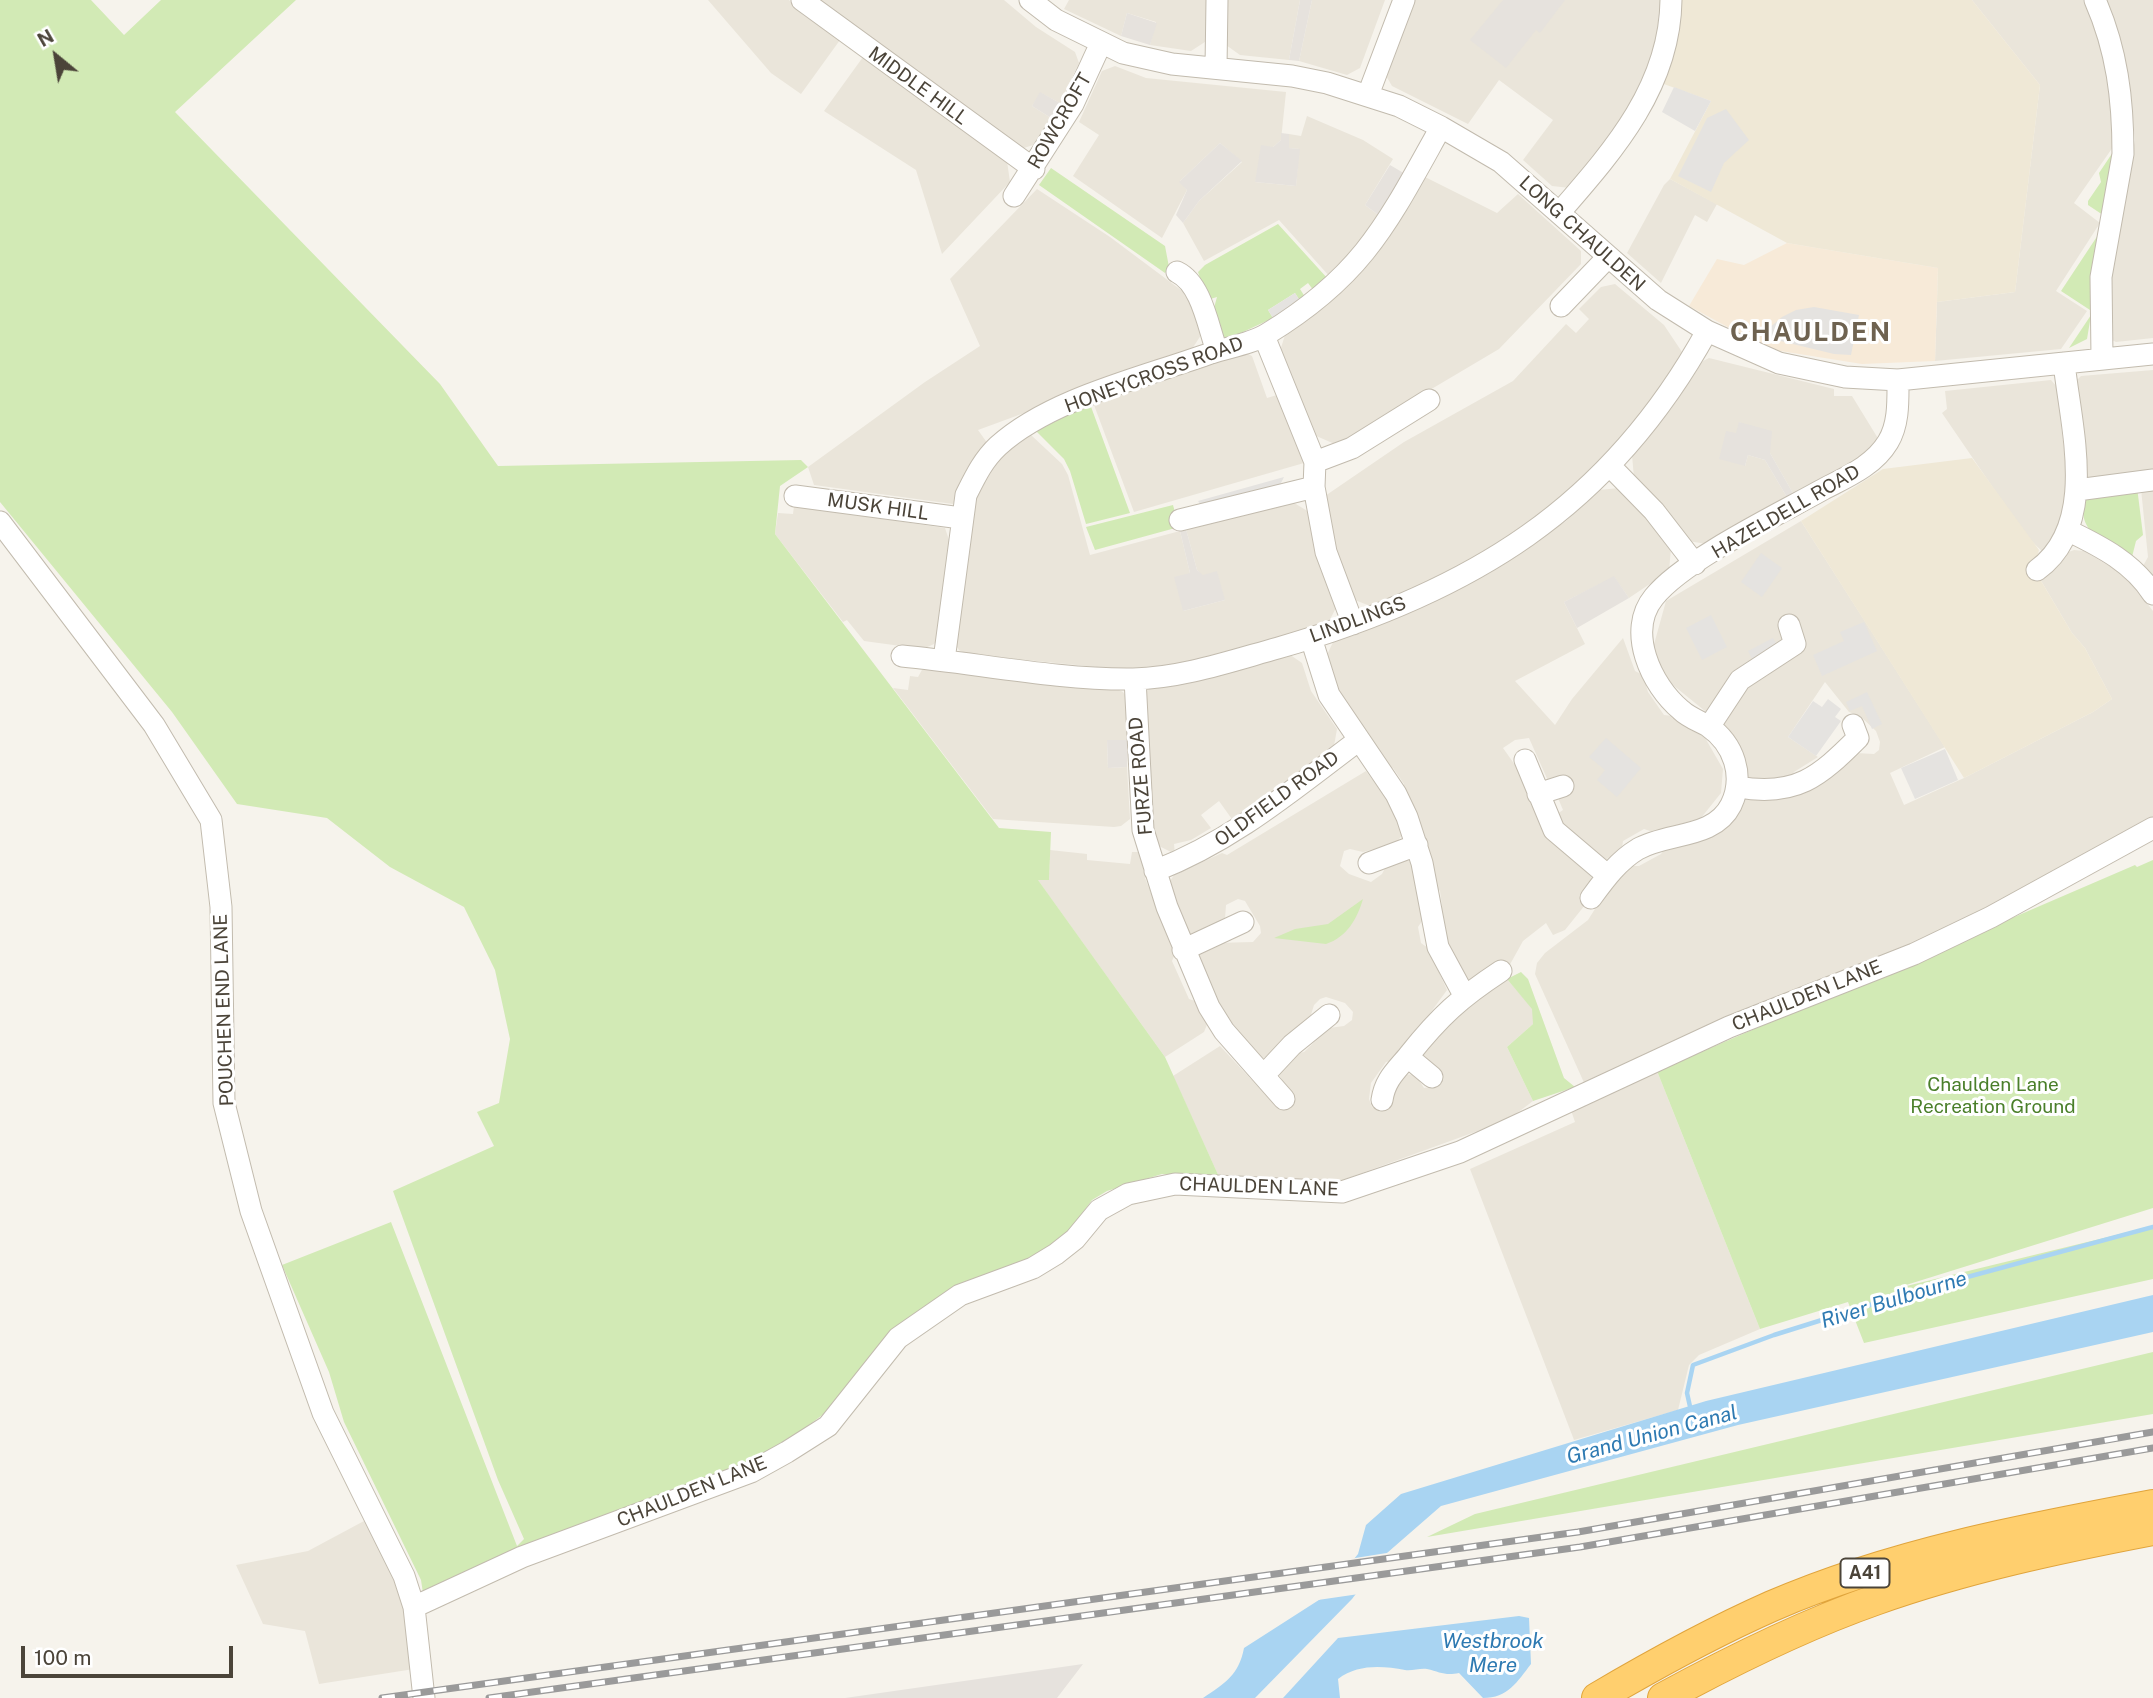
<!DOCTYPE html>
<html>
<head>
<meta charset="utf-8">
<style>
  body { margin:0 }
  #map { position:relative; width:2153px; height:1698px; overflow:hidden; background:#f6f3ec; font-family:"Public Sans",sans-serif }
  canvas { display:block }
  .north { position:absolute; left:21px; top:21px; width:70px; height:70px; -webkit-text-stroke:5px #fff; paint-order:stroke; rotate:330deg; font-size:19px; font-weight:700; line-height:28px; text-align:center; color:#4b4439 }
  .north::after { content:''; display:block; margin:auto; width:24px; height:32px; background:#4b4439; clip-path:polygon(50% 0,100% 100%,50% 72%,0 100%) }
  .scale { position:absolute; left:21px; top:1646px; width:212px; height:32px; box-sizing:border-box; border:4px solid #4b4439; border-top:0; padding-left:9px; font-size:21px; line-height:24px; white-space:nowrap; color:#4b4439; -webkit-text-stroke:5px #fff; paint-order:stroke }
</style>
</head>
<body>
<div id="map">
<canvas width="2153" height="1698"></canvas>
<div class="north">N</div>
<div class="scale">100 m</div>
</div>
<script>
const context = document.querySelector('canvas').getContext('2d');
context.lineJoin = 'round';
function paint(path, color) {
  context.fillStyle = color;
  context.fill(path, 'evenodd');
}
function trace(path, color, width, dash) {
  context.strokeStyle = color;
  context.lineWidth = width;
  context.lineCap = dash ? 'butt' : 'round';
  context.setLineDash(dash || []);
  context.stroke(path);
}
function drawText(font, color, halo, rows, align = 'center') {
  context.font = font + ' "Public Sans",sans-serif';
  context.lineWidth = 6;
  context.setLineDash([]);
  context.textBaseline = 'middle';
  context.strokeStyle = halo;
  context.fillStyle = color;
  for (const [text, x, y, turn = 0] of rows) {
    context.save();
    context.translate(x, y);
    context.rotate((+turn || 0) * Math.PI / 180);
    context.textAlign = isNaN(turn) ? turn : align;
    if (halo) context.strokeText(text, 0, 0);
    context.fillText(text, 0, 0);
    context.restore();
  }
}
const residential = new Path2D(`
  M708,0H789L803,15L840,40L801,94L771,73Z
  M815,0H1004L1036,27L1075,52L1079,63L1060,103L1041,93L1032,106L1051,118L1036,144L1021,149Z
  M1069,0H1209L1208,40L1191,51L1150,45L1156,22L1127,13L1121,36L1064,9Z
  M1226,0H1300L1289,60L1240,55L1226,45Z
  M1312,0H1385L1360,68L1347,75L1299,61Z
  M1413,0H1661L1654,53L1638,94L1620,127L1570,188L1552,186L1523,160L1553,120L1499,80L1468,124L1392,86L1385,74Z
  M1972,0H2083L2102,45L2112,87L2113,147L2074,203L2100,223L2056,291L2087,311L2061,349L1935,361L1937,302L2015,292L2040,85Z
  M2103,0H2153V338L2116,342L2112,340L2108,281L2135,140L2129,78Z
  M863,57L1007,161L1010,182L942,254L916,170L824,111Z
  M1115,66L1146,78L1286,92L1281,140L1273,147L1255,182L1296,186L1299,149L1288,148L1289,134L1301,136L1307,116L1363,140L1393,159L1365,205L1381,217L1330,277L1279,220L1204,261L1183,223L1199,201L1242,162L1220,143L1180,181L1187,190L1162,238L1073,176L1099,135L1079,122L1102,71Z
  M1425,177L1497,213L1518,194L1581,251V264L1499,349L1337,445L1314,435L1280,351L1286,332L1342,292L1374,258L1393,232Z
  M1670,179L1717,204L1707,222L1695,215L1661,283L1627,253L1664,185Z
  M1037,189L1110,237L1189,296L1203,332L1190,352L978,430L988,444L964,478L953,504L814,485L808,467L925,382L980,346L950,279Z
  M1615,284L1664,325L1684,355L1658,395L1601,462L1560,502L1480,557L1373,607L1352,599L1338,561L1325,496L1404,442L1513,381L1566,324L1576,333L1589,319L1579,309L1601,287Z
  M1244,352L1252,356L1267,398L1277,395L1304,463L1134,512L1094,405Z
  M1709,358L1834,389V396H1852L1879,440L1866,454L1794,495L1770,453L1769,442L1739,422L1745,466L1748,455L1765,460L1788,499L1707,544L1688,541L1634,478L1632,455L1671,409L1703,361Z
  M2153,370V474L2085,481L2075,388L2077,380L2081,376Z
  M2051,380L2057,387L2066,469L2065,505L2058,530L2044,553L2026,536L1942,413L1947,409L1945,391Z
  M1031,435L1062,464L1068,475L1090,555L1180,531L1190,573L1183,611L1225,600L1197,570L1186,529L1291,501L1309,512L1337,606L1327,625L1219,656L1172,665L1117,669L966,654L959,650L955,644L969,522L979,491L1003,455Z
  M1619,488L1646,515L1671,548L1669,571L1629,598L1614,577L1564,602L1585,644L1515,681L1555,725L1572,699L1623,638L1635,671L1643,675L1648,692L1664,715L1673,716L1704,736L1723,769L1721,793L1701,818L1653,832L1644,829L1623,841L1622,848L1604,861L1554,816L1563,810L1558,798L1568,779L1559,776L1549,783L1529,738L1515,740L1503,748L1592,874L1591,881L1579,900L1585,905L1565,930L1553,935L1546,923L1523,941L1508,968L1503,961L1471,979H1465L1444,942L1438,912L1442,906L1440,891L1434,885L1402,790L1404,784L1393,768L1388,767L1344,704L1326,657L1334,640L1432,602L1490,573L1566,521L1599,490Z
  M2141,489H2153V578L2143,566L2148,557Z
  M794,506L945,528L949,540L938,638L934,644L923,649L864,641L847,620L843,622L775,534L778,513L793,514Z
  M1801,521L1945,747L1890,773L1904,805L1964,778L2093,712L2112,699L2085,648L2072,633L2040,579L2055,569L2066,553L2074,550L2084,551L2126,576L2153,611V819L1988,914L1878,961L1778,996L1586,1087L1535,974L1537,963L1545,953L1588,920L1609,887L1632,866H1639L1661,854L1666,847L1710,837L1722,831L1734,820L1745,800L1856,753L1874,754L1879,750L1880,742L1876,731L1860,716L1849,712L1825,682L1788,737L1818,757L1794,772L1791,778L1749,781L1740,748L1726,728L1668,681L1659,668L1653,648L1666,601Z
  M1289,654L1302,663L1311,691L1337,729L1334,746L1234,822L1219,801L1201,815L1211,828L1191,840L1174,844L1175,854L1155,844L1151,832L1146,691L1153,687Z
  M923,668L1115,688L1123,692L1127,698V740L1107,741L1108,768L1127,767L1130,819L1121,826L1114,827L993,819L893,688L908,690L910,676L918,677Z
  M1366,771L1390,803L1403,834L1396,843L1363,852L1350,849L1344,851L1340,866L1349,874L1371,882L1382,874L1386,866L1404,859L1413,863L1422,921L1418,927L1421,943L1428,948L1447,990L1396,1060L1386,1062L1371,1083L1369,1099L1372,1107L1380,1112L1385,1109L1403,1075L1415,1074L1424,1088L1439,1086L1442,1072L1423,1059L1422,1054L1465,1006L1507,979L1533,1009V1024L1507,1047L1533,1101L1508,1120L1340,1181L1280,1187L1220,1179L1173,1076L1220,1046L1278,1108L1293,1099L1278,1073L1295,1054L1304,1052L1329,1028L1344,1026L1352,1020L1353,1012L1345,1003L1326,997L1320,999L1314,1005L1310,1018L1270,1055L1259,1060L1228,1023L1211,993L1198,954L1216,943L1253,942L1261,933L1260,926L1245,901L1238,899L1226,905L1225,919L1196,934H1190L1185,931L1170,881L1174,875L1222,853L1227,855Z
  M1050,850L1087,854V860L1130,864L1132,852H1140L1145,878L1175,954L1172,961L1189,999L1195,1001L1208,1022L1204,1032L1165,1057L1037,879L1049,880Z
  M1657,1071L1760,1329L1699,1355L1689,1365L1678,1410L1574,1440L1470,1169L1575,1122L1571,1110Z
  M364,1521L396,1581L420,1668L319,1684L305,1631L263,1624L236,1565L308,1551Z`);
const commercial = new Path2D(`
  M1787,243L1938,268L1935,361L1862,364L1768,349L1689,306L1717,259L1744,265Z`);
const industrial = new Path2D(`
  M1300,0H1312L1299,61L1289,60Z
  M1503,0H1565L1540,33L1536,30L1506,68L1470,40Z
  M1127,13L1157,23L1150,45L1121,36Z
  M1040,92L1060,103L1051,118L1032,106Z
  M1281,133L1289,134V148L1300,149L1296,186L1255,182L1261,145L1273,147L1281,140Z
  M1220,143L1242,161L1199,201L1183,223L1176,215L1187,190L1179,182Z
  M1390,165L1407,175L1381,217L1365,205Z
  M1739,422L1772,431L1770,453L1794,495L1788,499L1765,460L1748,455L1745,466L1719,459L1726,431L1736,433Z
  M1186,529L1197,570L1203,575L1217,571L1225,600L1183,611L1174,577L1190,573L1180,531Z
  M1614,576L1629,598L1577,628L1564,602Z
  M1107,740H1127V767L1108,768Z
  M1083,1664L1057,1698H845Z`);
const education = new Path2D(`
  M1679,0H1972L2040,85L2015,292L1937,302L1938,268L1787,243L1670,179L1711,101L1661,83Z
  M1972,458L2039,550L2034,569L2072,633L2085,648L2112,699L2093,712L1964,778L1801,521L1883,469Z`);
const green = new Path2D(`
  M0,0H91L124,35L161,0H296L175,112L440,384L498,466L801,460L808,467L780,486L775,534L999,828L1051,832L1049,880H1038L1165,1057L1220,1179L1162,1174L1107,1191L1092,1200L1069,1231L1046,1251L960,1288L833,1407L769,1455L423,1593L421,1580L344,1422L329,1372L282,1265L391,1222L517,1546L524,1539L498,1480L393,1191L494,1146L477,1112L499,1103L510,1039L495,970L464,907L390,867L327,818L237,804L172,712L0,502Z
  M2113,152L2103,215L2088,205V201L2101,182L2099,173Z
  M1051,168L1165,246L1169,267L1165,273L1039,185Z
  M1278,224L1328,279L1314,291L1308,283L1300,289L1305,297L1300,301L1295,293L1268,310L1273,318L1228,339L1224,337L1212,315L1217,297L1207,300L1198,272L1205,265Z
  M2098,235L2090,310L2061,291Z
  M2091,315L2087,339L2069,348Z
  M1090,404L1130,513L1086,524L1070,471L1064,459L1036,431Z
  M2137,487L2143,535L2136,541L2132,557C2102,538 2074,534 2086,493Z
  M1173,505L1179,527L1095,550L1086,527Z
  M2153,860V1208L1890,1290L2153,1226V1279L1864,1343L1848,1302L1760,1329L1657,1071L2135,865L2137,867Z
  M1363,899C1357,919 1347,937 1326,944L1274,938L1295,929L1328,924Z
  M1521,972L1528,979L1564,1078L1575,1087L1533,1101L1507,1047L1533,1024L1532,1009L1507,979Z
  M2153,1352V1414L1427,1537L1475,1514Z`);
const parking = new Path2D(`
  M1674,87L1711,101L1695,131L1662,112Z
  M1726,109L1749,140L1724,163L1711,192L1678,176L1707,118Z
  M1295,293L1300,301L1273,318L1268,310Z
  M1814,307L1859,315L1851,355L1834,354L1760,336L1782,317L1796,310Z
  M1284,477L1279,487L1201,505L1198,501Z
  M1761,553L1782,568L1762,597L1741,582Z
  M1711,615L1727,647L1702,660L1686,628Z
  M1864,622L1877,651L1822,676L1813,655L1844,641L1840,632Z
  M1773,638L1779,649L1754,663L1748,651Z
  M1867,692L1882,724L1872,729L1862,706L1850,711L1846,702Z
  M1828,699L1841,709L1835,717L1841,721L1816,756L1788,737L1813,701L1822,707Z
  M1606,738L1641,768L1617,797L1597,780L1605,770L1589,757Z
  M1945,749L1958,780L1915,799L1901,768Z`);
const water = new Path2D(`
  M2153,1295V1332L1738,1425L1441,1506L1387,1553L1352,1599L1255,1698H1203C1225,1683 1239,1675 1244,1648L1322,1598L1358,1554L1366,1525L1401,1494L1706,1401Z
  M1519,1616L1529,1618L1531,1664C1517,1682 1508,1698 1483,1698L1459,1673C1445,1676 1440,1672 1427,1669C1420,1668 1412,1671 1405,1670C1382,1666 1358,1664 1338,1679L1340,1698H1283L1338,1638Z`);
const pier = new Path2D(`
  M1393,1552L1359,1594L1311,1601L1319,1595L1349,1559Z`);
const stream = new Path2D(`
  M1691,1411L1687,1393L1693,1365L1774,1335L1908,1293L2153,1227`);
const minor = new Path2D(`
  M802,0L1034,169
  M1030,0L1056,20L1123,53L1172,64L1292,76L1327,83L1399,106L1441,127L1501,162L1658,300L1707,331L1779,363L1845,377L1898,380L2153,354
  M2095,0C2117,50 2123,99 2123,154L2101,277L2102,357
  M1216,68L1217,0
  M1368,95L1404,0
  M1014,196L1073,104L1101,43
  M1560,212C1613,151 1670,87 1671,0
  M1177,272C1202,284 1208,327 1217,351
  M1561,306L1608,257
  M1264,336L1315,462L1314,487L1326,552L1353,624
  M1315,462L1352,448L1429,400
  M1611,467L1654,511L1695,564
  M2077,490L2153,480
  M795,496L961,518
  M1180,520L1314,487
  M0,522L154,725L211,820L221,907L224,1103L251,1211L323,1413L404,1576L414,1607L424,1698
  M2069,531C2102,547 2133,563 2153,594
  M2037,570C2099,525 2071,428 2064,363
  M1311,638L1329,695L1396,794L1407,817L1422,863L1438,947L1464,995
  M902,656C977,663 1058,680 1133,679C1182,678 1231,661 1278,648C1469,593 1609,509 1707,331
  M944,660L966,495C975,477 983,460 998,446C1051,398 1145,377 1211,353C1229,347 1251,344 1267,334C1364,275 1388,222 1441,127
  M1135,679L1143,830L1167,907L1209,1007L1224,1031L1284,1099
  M1709,727L1740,680L1795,644L1789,625
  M1525,760L1554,830L1607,875
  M1738,787C1796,797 1819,777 1858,738L1853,725
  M1538,794L1563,786
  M1369,863L1417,845
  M1155,871C1234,840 1291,791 1359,740
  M1591,898C1605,879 1618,861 1638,849C1668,832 1714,839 1731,805C1745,776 1734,744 1708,726C1699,721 1688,717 1681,710C1651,685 1626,631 1654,597C1684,560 1777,515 1820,491C1844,478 1873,467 1888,442C1899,424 1898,401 1898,380
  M1183,950L1243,922
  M1408,1057L1432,1077
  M1264,1075L1292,1045L1329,1015
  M1382,1100C1385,1079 1397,1070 1409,1055C1440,1016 1460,998 1501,971
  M414,1607L522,1557L751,1472L787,1452L828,1426L898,1338L960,1295L1033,1268L1056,1254L1075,1239L1099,1210L1128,1194L1175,1184L1342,1192L1460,1152L1729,1027L1914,954L1991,917L2153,828`);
const highway = new Path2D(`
  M1597,1698C1653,1665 1711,1633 1772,1606C1892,1554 2025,1529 2153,1505
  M1663,1698C1731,1661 1801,1626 1875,1600C1965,1568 2059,1548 2153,1530`);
const rail = new Path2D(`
  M382,1698L1578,1532L2153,1432
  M489,1698L1580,1547L2153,1448`);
const shields = [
  [1865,1573,49]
];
const shieldNames = [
  ["A41",1865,1573]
];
const streetNames = [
  ["MIDDLE HILL",918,86,36],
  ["ROWCROFT",1060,121,-60],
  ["LONG CHAULDEN",1582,234,42],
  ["HONEYCROSS ROAD",1154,375,-20],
  ["MUSK HILL",878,507,8],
  ["HAZELDELL ROAD",1786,512,-30],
  ["LINDLINGS",1358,620,-20],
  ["FURZE ROAD",1141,776,-95],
  ["OLDFIELD ROAD",1277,799,-36],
  ["CHAULDEN LANE",1807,996,-22],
  ["POUCHEN END LANE",224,1010,-92],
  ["CHAULDEN LANE",1259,1187,2],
  ["CHAULDEN LANE",692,1492,-22]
];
const parkNames = [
  ["Chaulden Lane",1993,1085],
  ["Recreation Ground",1993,1107]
];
const waterNames = [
  ["River Bulbourne",1894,1300,-17],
  ["Grand Union Canal",1652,1435,-15],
  ["Westbrook",1493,1642],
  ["Mere",1493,1666]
];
const districtNames = [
  ["CHAULDEN",1811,333]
];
paint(residential, '#eae5da');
paint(commercial, '#f7ead8');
paint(industrial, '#e6e2dd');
paint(education, '#efe8d6');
paint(green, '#d2eab5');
paint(parking, '#e5e3e0');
paint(water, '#a9d4f2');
paint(pier, '#f6f3ec');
trace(stream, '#a9d4f2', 4.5);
trace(minor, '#c2bbae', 23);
trace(highway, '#e0a43c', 32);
trace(minor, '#fff', 21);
trace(highway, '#ffcf6e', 30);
trace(rail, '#9a9a9a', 7);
trace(rail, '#fff', 4.5, [13]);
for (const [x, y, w] of shields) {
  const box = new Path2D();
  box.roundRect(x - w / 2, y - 14.5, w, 29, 5);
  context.fillStyle = '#fff';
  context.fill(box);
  trace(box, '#4b4439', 2);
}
drawText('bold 18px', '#4b4439', null, shieldNames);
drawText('19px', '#4b4439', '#fff', streetNames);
drawText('19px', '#4a7f2a', '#fff', parkNames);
drawText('italic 21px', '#2e7ab2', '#fff', waterNames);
context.letterSpacing = '2px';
drawText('bold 26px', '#6e6250', '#fff', districtNames);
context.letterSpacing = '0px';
</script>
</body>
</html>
